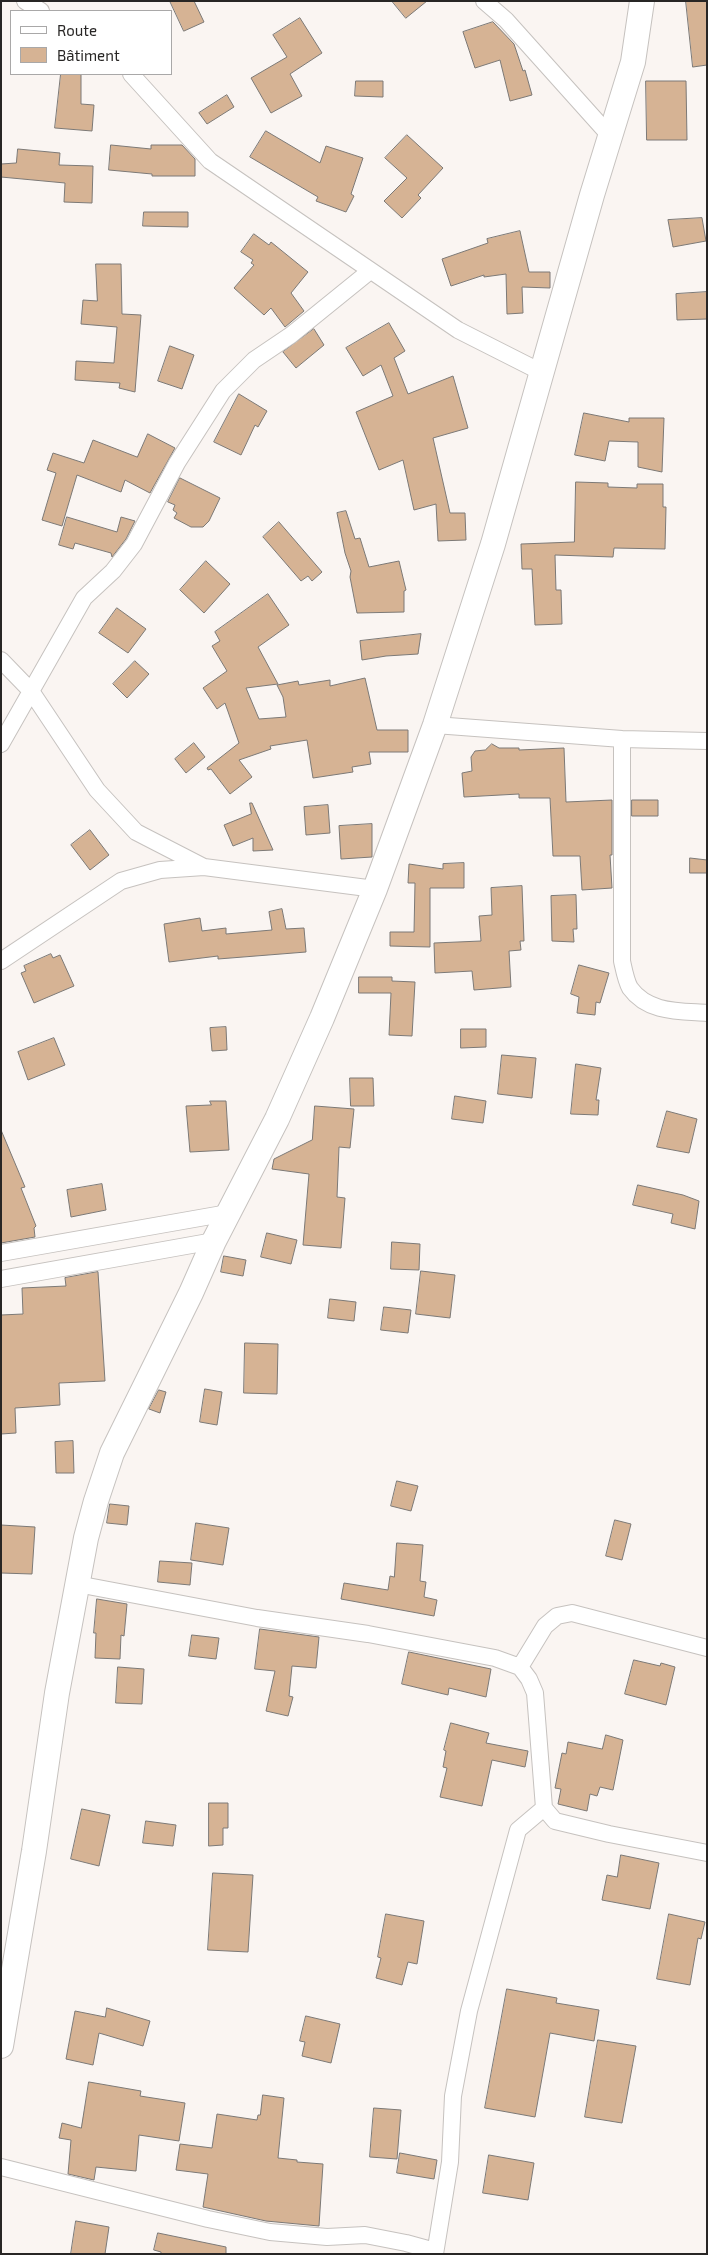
<!DOCTYPE html>
<html>
<head>
<meta charset="utf-8">
<style>
  body { margin:0 }
  #map { position:relative; width:708px; height:2255px; overflow:hidden; background:#faf5f2; font-family:"Exo 2",sans-serif }
  canvas { display:block }
  .frame { position:absolute; inset:0; border:2px solid #282625; pointer-events:none }
  .legend { position:absolute; left:10px; top:10px; width:162px; height:65px; box-sizing:border-box; background:#fff; border:1px solid #a9a8a8; margin:0; padding:6px 9px; list-style:none; font-size:15px; color:#282625 }
  .legend li { display:flex; align-items:center; gap:10px; height:25px }
  .legend b { width:25px; border:1px solid #a9a8a8 }
</style>
</head>
<body>
<div id="map">
<canvas width="708" height="2255"></canvas>
<div class="frame"></div>
<ul class="legend">
<li><b style="height:6px;background:#fff"></b>Route</li>
<li><b style="height:14px;background:#d6b394"></b>Bâtiment</li>
</ul>
</div>
<script>
const context = document.querySelector('canvas').getContext('2d');
context.lineJoin = 'round';
function paint(path, color) {
  context.fillStyle = color;
  context.fill(path, 'evenodd');
}
function trace(path, color, width, dash) {
  context.strokeStyle = color;
  context.lineWidth = width;
  context.lineCap = dash ? 'butt' : 'round';
  context.setLineDash(dash || []);
  context.stroke(path);
}
const building = new Path2D(`
  M170,1H194L204,22L184,31Z
  M392,1H427L406,18Z
  M686,1H707V65L693,67Z
  M300,18L322,53L290,74L302,96L271,113L251,78L287,57L273,35Z
  M493,22L514,44L523,71L525,70L532,95L510,101L500,60L475,68L463,32Z
  M61,74H81V104L94,105L92,131L55,128Z
  M356,81H383V97L355,96Z
  M646,81H686L687,140H647Z
  M227,95L234,107L207,124L199,113Z
  M266,131L320,163L326,146L363,158L351,194L354,196L346,212L316,201L318,197L250,157Z
  M407,135L443,168L418,195L421,198L402,218L384,201L407,178L385,158Z
  M111,145L151,149V145H182L195,159V176H152V174L109,170Z
  M18,149L60,153L59,165L93,166L92,203L64,202L65,183L1,177V164L16,163Z
  M144,212H188V227L143,226Z
  M702,218L706,241L673,247L668,220Z
  M520,231L529,272H550V288L522,287L523,313L507,314L506,274L484,277V275L451,286L442,259L488,243L487,239Z
  M254,234L269,245L271,242L308,272L291,293L304,311L285,327L271,308L264,315L234,288L254,265L251,263L253,260L241,252Z
  M96,264H121L122,314L141,315L135,392L119,388L120,383L75,380L76,361L114,363L117,327L81,324L83,300L97,301Z
  M707,292V319L677,320L676,294Z
  M389,323L405,351L394,358L408,394L453,376L468,428L433,438L450,513H465L466,540L438,541L436,504L414,510L403,460L379,470L356,412L393,396L381,365L363,376L346,348Z
  M314,329L324,345L296,368L283,352Z
  M170,346L194,355L182,389L158,381Z
  M239,394L267,411L258,427L255,425L241,455L214,442Z
  M584,413L629,422V418H664L662,472L638,467V442L609,441L605,461L575,455Z
  M148,434L175,448L150,493L125,480L121,492L77,475L62,526L42,520L56,473L47,470L53,453L84,463L93,440L137,457Z
  M180,478L220,498L209,521L203,527H191L174,518L177,513L173,510L175,505L168,502Z
  M576,482L608,483V487L637,488V484H663V507H666L665,549L614,548L613,557L555,555L556,590H561L562,624L535,625L532,569H522L521,544L574,542Z
  M346,511L355,539L360,538L369,567L399,561L406,590L404,591V612L357,613L350,577L351,571L345,553L337,513Z
  M67,517L117,532L121,517L135,521L126,539L112,557L111,553L75,543L73,549L59,545Z
  M279,522L322,572L312,581L308,576L301,581L263,537Z
  M206,561L230,584L204,613L180,590Z
  M268,594L289,625L258,647L278,684L246,688L259,719L286,717L283,697L277,685L298,681L299,685L330,680V686L365,678L377,730H408V752H369L371,764L352,767L353,772L313,778L307,740L270,746L271,749L239,760L252,777L230,794L211,769L208,770L207,768L239,743L225,703L217,709L203,688L227,671L212,646L220,641L215,632Z
  M117,608L146,629L128,653L99,633Z
  M421,634L418,654L386,656L362,660L360,641Z
  M135,661L149,674L127,698L113,684Z
  M194,743L205,757L186,773L175,759Z
  M492,744L499,748H519V750L564,748L566,802L612,800V855H610L612,888L582,890L580,856H553L550,798H519V794L464,797L462,773L472,771L471,757L475,751L485,750Z
  M632,800H658V816H632Z
  M250,803H252L273,850L253,851V838L233,846L224,825L251,814Z
  M328,805L330,833L306,835L304,807Z
  M372,824V857L341,859L339,826Z
  M90,830L109,855L90,870L71,845Z
  M690,858L707,860V873H690Z
  M464,863V888H430V947L390,946V932H414L415,883H408L409,864L443,869V864Z
  M522,886L524,941H520L521,950L509,951L511,987L474,990L472,971L435,973L434,943L481,941L479,916L492,915L491,888Z
  M576,895L577,929H573L574,942L552,941L551,896Z
  M282,909L286,929L304,928L306,952L218,959V956L169,962L164,924L200,918L202,931L226,928V934L272,930L269,912Z
  M51,954L53,958L60,955L74,986L34,1003L21,973L26,971L24,966Z
  M579,965L609,973L600,1003L596,1002L595,1015L577,1013L579,997L571,994Z
  M359,977H392V981L415,982L412,1036L389,1035L391,993H359Z
  M226,1027L227,1050L212,1051L210,1028Z
  M461,1029H486V1047L461,1048Z
  M54,1038L65,1065L28,1080L18,1052Z
  M502,1055L536,1058L532,1098L498,1094Z
  M576,1064L601,1068L596,1100H599L598,1115L571,1114Z
  M350,1078H373L374,1106H351Z
  M455,1096L486,1101L483,1123L452,1119Z
  M210,1101H226L229,1150L190,1152L186,1106L211,1105Z
  M315,1106L354,1109L350,1148L339,1147L337,1197L345,1198L341,1248L303,1245L309,1174L272,1169L274,1159L312,1140Z
  M667,1111L697,1119L689,1153L657,1147Z
  M1,1130L25,1187L21,1188L36,1226L34,1228L35,1237L1,1243Z
  M102,1184L106,1210L71,1217L67,1190Z
  M638,1185L683,1195L699,1201L695,1229L671,1223L673,1214L633,1205Z
  M267,1233L297,1240L291,1264L261,1257Z
  M392,1242L420,1244L419,1270L391,1269Z
  M224,1256L246,1260L243,1276L221,1272Z
  M421,1271L455,1275L450,1318L416,1314Z
  M98,1272L105,1381L59,1383L60,1405L15,1408L16,1433L1,1434V1315L23,1314L22,1288L66,1286L65,1278Z
  M330,1299L356,1302L354,1321L328,1318Z
  M384,1307L411,1310L408,1333L381,1330Z
  M245,1343L278,1344L277,1394L244,1393Z
  M205,1389L222,1392L217,1425L200,1422Z
  M159,1390L166,1392L160,1413L149,1409Z
  M73,1441L74,1473H56L55,1442Z
  M397,1481L418,1486L411,1511L391,1506Z
  M110,1504L129,1506L127,1525L107,1523Z
  M615,1520L631,1524L622,1560L606,1556Z
  M196,1523L229,1528L223,1565L191,1560Z
  M1,1525L35,1527L32,1574L1,1573Z
  M397,1543L423,1545L420,1581L426,1582L424,1597L437,1600L434,1616L341,1599L344,1583L388,1590L390,1576L394,1577Z
  M160,1561L192,1563L190,1585L158,1582Z
  M97,1599L127,1604L124,1636L121,1635L120,1659L95,1658L96,1633H94Z
  M260,1629L319,1637L316,1668L292,1666L289,1696L293,1697L288,1716L266,1711L275,1671L255,1669Z
  M192,1635L219,1638L216,1659L189,1656Z
  M409,1652L491,1669L486,1697L449,1688L448,1695L402,1684Z
  M634,1660L660,1666L661,1663L675,1667L666,1705L625,1694Z
  M118,1667L144,1669L142,1704L116,1703Z
  M451,1723L489,1733L486,1743L528,1751L525,1767L492,1760L482,1806L440,1797L447,1768L443,1767L446,1751L444,1750Z
  M606,1735L623,1740L613,1790L600,1787L597,1796L590,1794L587,1811L558,1804L561,1789L555,1788L562,1753L566,1754L568,1742L602,1749Z
  M209,1803H228V1828H223V1845L209,1846Z
  M82,1809L110,1815L99,1866L71,1859Z
  M146,1821L176,1825L173,1846L143,1843Z
  M621,1855L659,1863L650,1909L602,1900L607,1875L617,1877Z
  M213,1873L253,1875L248,1952L208,1950Z
  M386,1914L424,1921L417,1964L408,1962L402,1985L376,1978L381,1958L378,1957Z
  M669,1914L705,1922L701,1939L698,1938L690,1985L657,1979Z
  M507,1989L557,1998L556,2003L599,2010L594,2041L550,2033L535,2117L485,2108Z
  M107,2008L150,2021L143,2046L99,2033L93,2065L66,2059L75,2011L105,2017Z
  M306,2016L340,2024L331,2063L302,2056L305,2042L300,2041Z
  M598,2040L636,2046L622,2123L585,2117Z
  M89,2082L141,2091L140,2096L185,2103L179,2141L139,2135L136,2171L96,2167L94,2180L68,2174L71,2140L59,2138L62,2123L81,2128Z
  M263,2095L284,2098L278,2158L297,2160V2162L323,2164L319,2226L266,2221L203,2207L208,2174L176,2170L180,2144L212,2148L217,2114L257,2120L258,2115H260Z
  M374,2108L401,2110L397,2159L370,2157Z
  M400,2153L437,2160L434,2179L397,2173Z
  M489,2155L534,2163L528,2200L483,2193Z
  M76,2221L109,2227L105,2254H71Z
  M158,2233L226,2247V2254H161V2252L154,2250Z`);
const street = new Path2D(`
  M25,1L41,11
  M484,1L506,20L610,136
  M131,74L210,161L458,330L541,372
  M1,660L31,691L97,790L136,832L204,867
  M435,725L622,739L707,741
  M622,739V961C624,970 626,981 630,988C648,1013 679,1011 707,1013
  M1,744L84,598L113,571L134,544L177,463L223,391L254,360L291,335L370,271
  M1,961L121,881L160,870L204,867L375,889
  M1,1253L228,1213
  M1,1279L214,1241
  M77,1584L257,1618L368,1634L495,1658L520,1667L529,1679L535,1693L544,1808L555,1821L609,1834L707,1853
  M520,1667L545,1626L557,1616L572,1613L707,1648
  M1,2167L208,2219L270,2232L327,2237L365,2235L406,2243L435,2251
  M435,2254L450,2162L453,2096L469,2011L518,1830L544,1808`);
const secondary = new Path2D(`
  M1,2046L34,1851L57,1693L86,1538L96,1501L112,1453L191,1293L214,1241L277,1119L322,1018L375,889L435,725L493,544L592,195L633,62L642,1`);
paint(building, '#d6b394');
trace(building, '#7c7976', 1);
trace(street, '#c6c2bf', 18);
trace(secondary, '#c6c2bf', 26);
trace(street, '#fff', 16);
trace(secondary, '#fff', 24);
</script>
</body>
</html>
